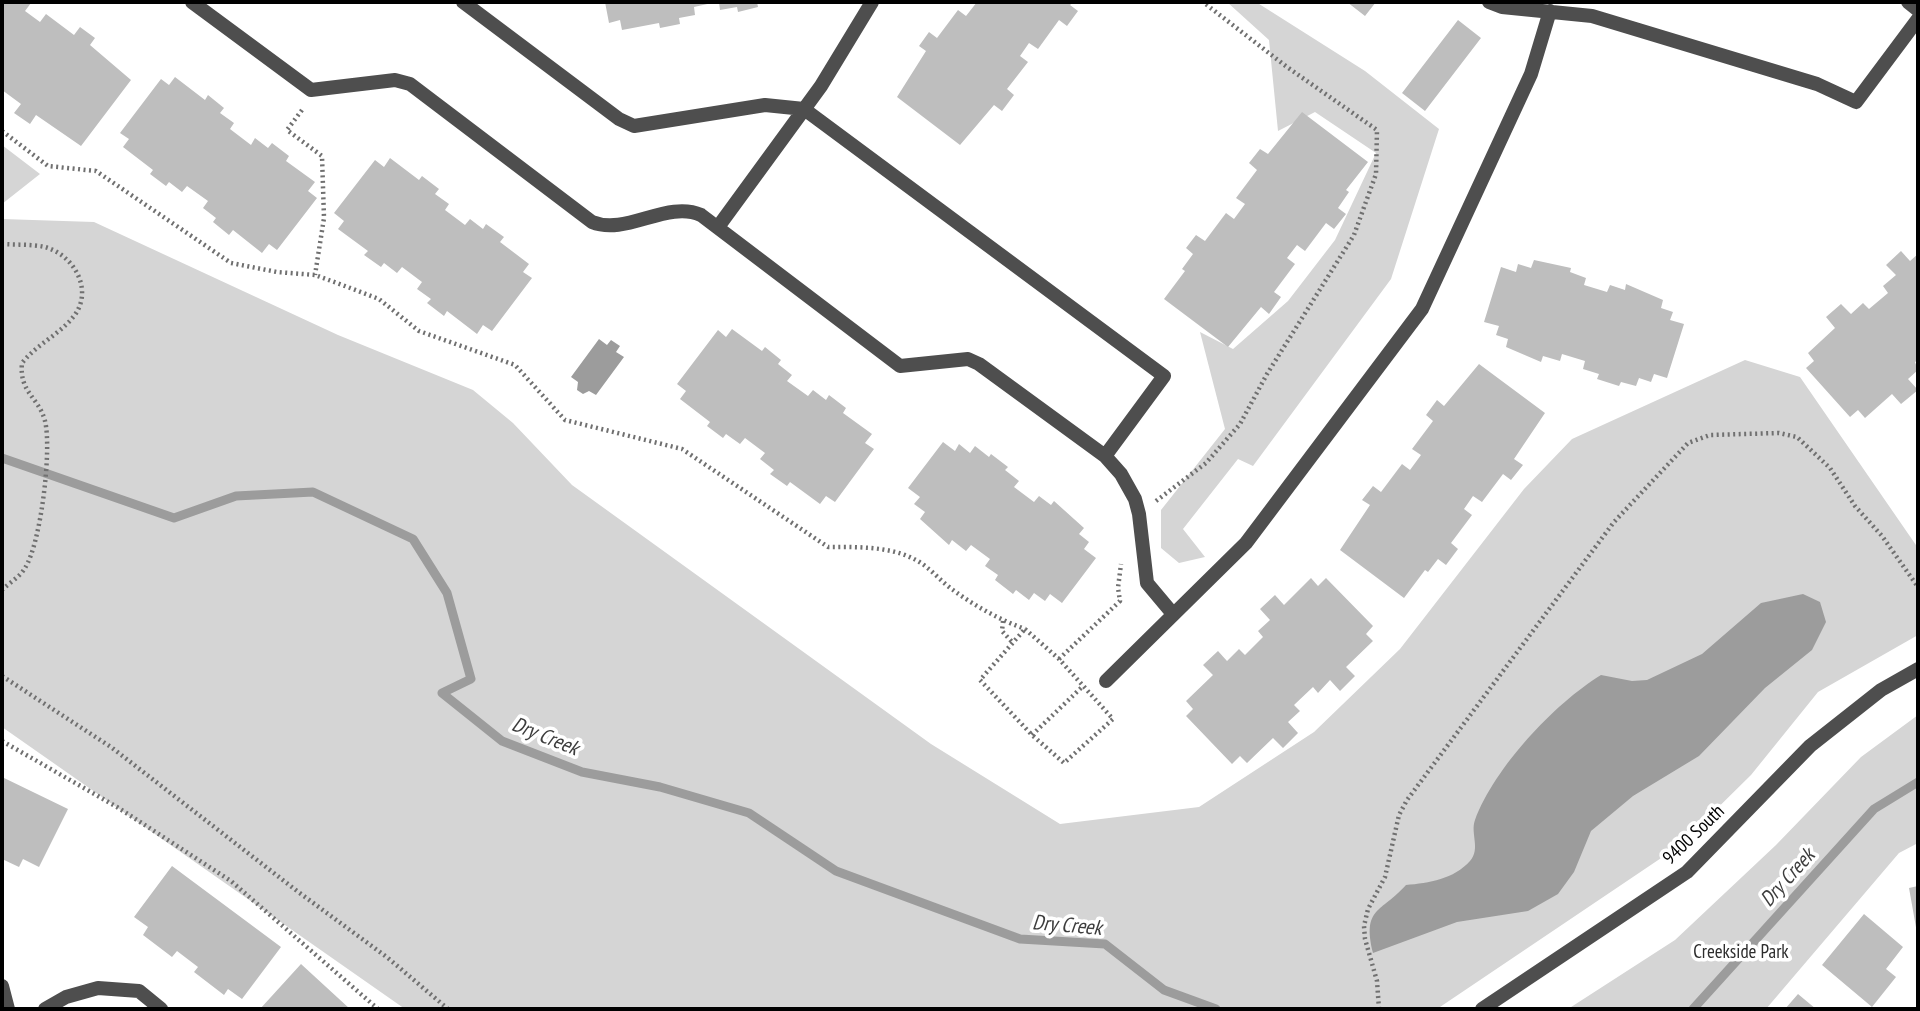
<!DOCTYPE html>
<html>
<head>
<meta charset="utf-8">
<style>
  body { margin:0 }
  #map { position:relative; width:1920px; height:1011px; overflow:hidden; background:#fff; font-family:"PT Sans Narrow",sans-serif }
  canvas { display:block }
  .frame { position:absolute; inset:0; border:4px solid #000; pointer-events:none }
</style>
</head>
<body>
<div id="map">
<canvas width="1920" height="1011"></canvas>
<div class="frame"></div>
</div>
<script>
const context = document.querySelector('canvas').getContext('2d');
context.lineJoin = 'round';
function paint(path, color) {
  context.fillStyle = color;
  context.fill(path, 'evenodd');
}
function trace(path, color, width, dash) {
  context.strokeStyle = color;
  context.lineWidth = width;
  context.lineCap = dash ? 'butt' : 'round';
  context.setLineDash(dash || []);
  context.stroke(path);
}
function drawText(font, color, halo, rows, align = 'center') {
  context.font = font + ' "PT Sans Narrow",sans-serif';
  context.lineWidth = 7;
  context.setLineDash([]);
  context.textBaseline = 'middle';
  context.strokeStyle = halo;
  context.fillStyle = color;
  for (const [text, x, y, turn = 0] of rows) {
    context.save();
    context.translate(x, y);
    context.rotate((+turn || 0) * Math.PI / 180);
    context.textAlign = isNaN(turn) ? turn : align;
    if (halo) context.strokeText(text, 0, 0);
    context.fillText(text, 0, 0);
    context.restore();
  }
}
const green = new Path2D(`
  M1227,2H1256L1365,71L1439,129L1391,279L1253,466L1238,459L1183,529L1205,557L1179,563L1161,548V510L1225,429L1200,332L1233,349L1288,301L1335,240L1376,153L1315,112L1278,131L1269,40Z
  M2,145L40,174L2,204V144Z
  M2,219L94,222L338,335L473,390L513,423L572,485L931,744L1060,824L1199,807L1314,732L1400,649L1524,489L1572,439L1745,360L1800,377L1918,548V635L1818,692L1751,775L1679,846L1437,1009H405L2,727Z
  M1918,715V843L1899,853L1766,1009H1568L1675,940L1776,845L1861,757Z`);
const water = new Path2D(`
  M599,339L607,345L611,340L620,346L616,352L624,357L596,395L589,391L583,394L577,390L578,382L571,377Z
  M1803,594L1820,602L1826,622L1812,650L1765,688L1699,756L1633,796L1591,831L1574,872L1558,894L1528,911L1457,922L1373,953C1362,907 1381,913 1406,885C1429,883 1454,879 1470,861C1481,849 1470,833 1475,820C1495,767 1554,704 1601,675L1632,681L1647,680L1702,654L1761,603Z`);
const stream = new Path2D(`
  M2,458L174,518L236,496L313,492L413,539L447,593L471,679L442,693L502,741L582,772L660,787L749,813L836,871L1020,939L1105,944L1164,990L1216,1009
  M1693,1009L1874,809L1918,782`);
const building = new Path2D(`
  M2,2H29L31,3L25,11L40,22L46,14L74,35L80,27L95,38L90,45L131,80L81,146L36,115L30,124L14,113L21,104L2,90Z
  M605,2H712V3L694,7L695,15L679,18L680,24L660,28L659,23L622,30L620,20L609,23Z
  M719,2H757L758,7L738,12L737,7L720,10Z
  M977,2H1073L1070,5L1078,11L1067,26L1059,20L1038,49L1029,43L1020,56L1028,62L1007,89L1014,95L1002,111L994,105L960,145L897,97L926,51L919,46L929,32L937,38L958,10L966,16Z
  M1347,2H1376L1365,16Z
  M1458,20L1481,38L1425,111L1402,93Z
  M175,77L205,100L208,95L224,108L220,113L234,123L230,129L251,145L255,138L268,148L272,143L289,156L286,161L315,182L308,191L317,198L277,250L269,244L262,253L233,230L229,235L213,222L216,218L203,208L208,201L187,186L182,192L169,182L166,186L150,174L153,170L123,147L129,139L120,133L161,79L169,85Z
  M1302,112L1368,162L1346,190L1349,192L1338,208L1346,214L1334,229L1326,223L1305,251L1297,245L1287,258L1295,264L1274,292L1281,297L1269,314L1261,307L1228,347L1164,299L1185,271L1182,269L1193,254L1186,248L1196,235L1205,241L1226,213L1234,219L1245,204L1236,198L1257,170L1249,163L1260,149L1268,154Z
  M390,158L419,180L422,176L439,189L435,194L449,204L445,210L465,225L470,219L483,229L486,224L504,237L500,242L529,264L523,272L532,278L492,331L483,325L477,334L447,311L444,316L427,303L431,299L417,289L422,282L402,267L397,273L384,263L381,267L364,255L368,251L338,229L344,221L334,213L375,160L384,167Z
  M1901,251L1910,261L1918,254V360L1915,362L1918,370L1908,379L1918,390L1901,404L1892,394L1865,418L1858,410L1850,417L1806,368L1814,361L1808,353L1835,328L1826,317L1841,304L1851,314L1863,303L1869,309L1888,293L1883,286L1896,275L1886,265Z
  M1534,260L1571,268L1570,272L1586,278L1584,285L1607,292L1610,285L1625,290L1626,284L1663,300L1661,308L1673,312L1670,320L1684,324L1667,378L1654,374L1651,382L1639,378L1636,386L1621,382L1619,386L1597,379L1599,374L1583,369L1585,361L1562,354L1560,361L1543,356L1541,362L1506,347L1508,339L1496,335L1499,326L1484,322L1501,267L1516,272L1518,264L1531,268Z
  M732,329L762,351L765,347L781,360L778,364L792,375L787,381L808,396L813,390L826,400L829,395L846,408L843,413L872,434L865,443L874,449L835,502L826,496L820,504L790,482L787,486L770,474L774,470L760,459L765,453L745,438L740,444L726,434L723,438L707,426L710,422L680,399L686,391L677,384L718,330L726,337Z
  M1479,364L1545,413L1514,459L1523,465L1511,480L1503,474L1482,502L1473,496L1464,509L1472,515L1451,543L1458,549L1446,565L1438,559L1428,572L1425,570L1404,598L1340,550L1370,505L1362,500L1373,486L1381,492L1402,464L1410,470L1421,455L1412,449L1433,421L1426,415L1437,400L1444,406Z
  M943,442L955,451L959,444L970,453L975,446L989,457L991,454L1008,467L1005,470L1019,481L1014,487L1034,502L1039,496L1051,505L1054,501L1084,528L1079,534L1089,542L1084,549L1096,558L1062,603L1050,594L1045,601L1034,593L1029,600L1016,590L1013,594L995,580L998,575L985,566L990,559L971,545L966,551L952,540L949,545L920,519L925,512L914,504L920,497L908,488Z
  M1311,578L1318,586L1326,578L1373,626L1366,634L1373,641L1346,667L1355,676L1340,691L1330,680L1318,693L1313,687L1294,705L1300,711L1288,722L1298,733L1283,748L1273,738L1247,763L1240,756L1232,764L1186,716L1193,709L1186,701L1213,675L1203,665L1218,651L1227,661L1239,649L1245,655L1263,637L1258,631L1270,620L1260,609L1275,595L1284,605Z
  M2,777L68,809L39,867L23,859L19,867L2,859Z
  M172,866L281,947L242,999L228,989L224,995L194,972L198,967L177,951L172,957L143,935L148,927L134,917Z
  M1918,886V933H1917L1909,888Z
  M1864,914L1903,947L1886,969L1896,977L1872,1007L1822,965Z
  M301,964L350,1009H260Z
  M1798,994L1816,1009H1785Z`);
const path = new Path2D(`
  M302,110L287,130L322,156L324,218L315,275
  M2,131L48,166L96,171L231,263L277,272L315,275L337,283L379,299L419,331L515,365L565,420L682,449L828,547C856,547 889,546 914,559C929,566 940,581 953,590C975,606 1000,620 1025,629
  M2,244C16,245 32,244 45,247C74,255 94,290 74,316C59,335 37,344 22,363C19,393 39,397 45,421C52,449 41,543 25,568C20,577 9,583 2,590
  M1156,501L1206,463L1240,424L1267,374L1354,235L1376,174L1377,130L1287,67L1203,2
  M1003,621L1002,631L1012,642
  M1025,629L1059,659L1113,719L1064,763L1032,735L980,680Z
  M1059,659L1120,601L1118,588L1121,564
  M2,676L111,747L297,891L388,958L448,1009
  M1032,735L1082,687
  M2,741L117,807L231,881L378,1009
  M1379,1009L1377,981L1365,939L1364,926L1368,909L1385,877L1399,815L1407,800L1614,522L1688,443L1710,435L1779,433L1797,437L1830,468L1855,506L1882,536L1918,587`);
const service = new Path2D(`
  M192,2L311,90L395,80L410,84L592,222C626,236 667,200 701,215L900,366L968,359L979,364L1105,456L1121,474L1135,499L1139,514L1147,583L1173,614
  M463,2L619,119L634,126L765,105L804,109L1164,376L1105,456
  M1489,2L1502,7L1592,16L1817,84L1856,102L1918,19
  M718,227L821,86L872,2
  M1106,681L1246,543L1422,309L1531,74L1550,11`);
const minor = new Path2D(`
  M2,986L8,1009
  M45,1009L66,997L98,988L139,991L161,1009`);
const tertiary = new Path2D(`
  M1908,2L1918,10
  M1482,1009L1687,872L1810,746L1881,690L1918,669`);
const streetNames = [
  ["9400 South",1694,835,-44]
];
const parkNames = [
  ["Creekside Park",1741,953]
];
const waterNames = [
  ["Dry Creek",545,737,22],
  ["Dry Creek",1788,878,-48],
  ["Dry Creek",1067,926,5]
];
paint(green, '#d5d5d5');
paint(water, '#9c9c9c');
trace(stream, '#9c9c9c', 9);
paint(building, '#bebebe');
trace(path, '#707070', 4.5, [2, 3.5]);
trace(service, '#4e4e4e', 14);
trace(minor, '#4e4e4e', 14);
trace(tertiary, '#4e4e4e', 14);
drawText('19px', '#000', '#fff', streetNames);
drawText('19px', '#2c2c2c', '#fff', parkNames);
drawText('italic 21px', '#3d3d3d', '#fff', waterNames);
</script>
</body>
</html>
